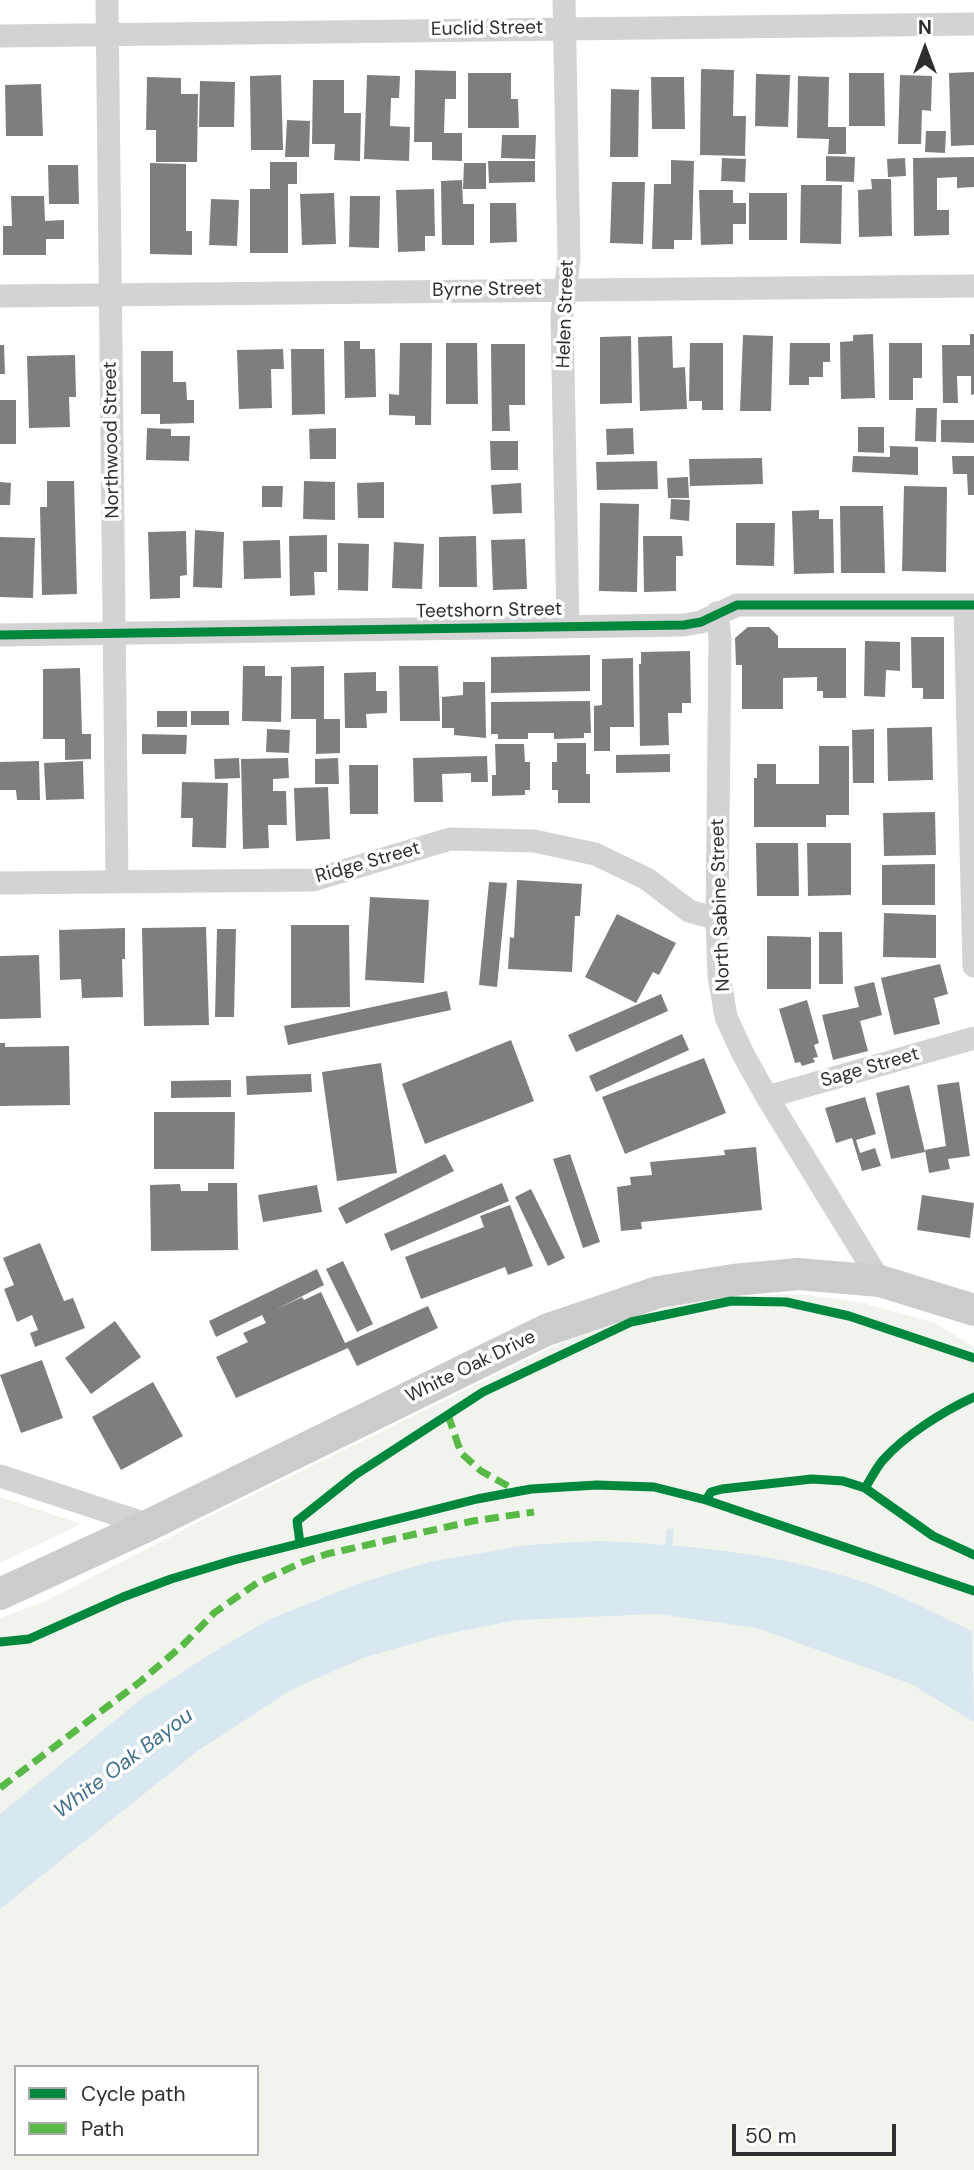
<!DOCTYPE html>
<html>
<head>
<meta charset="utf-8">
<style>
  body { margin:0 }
  #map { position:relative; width:974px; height:2170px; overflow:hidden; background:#fff; font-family:"DM Sans",sans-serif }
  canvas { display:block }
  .legend { position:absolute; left:14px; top:2065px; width:245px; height:91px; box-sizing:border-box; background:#fff; border:2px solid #ababab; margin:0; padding:9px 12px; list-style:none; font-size:21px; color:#2e2e2e }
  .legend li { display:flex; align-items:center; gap:14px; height:35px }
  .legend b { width:35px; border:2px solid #ababab }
  .north { position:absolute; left:890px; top:14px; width:70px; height:70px; -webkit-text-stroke:5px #fff; paint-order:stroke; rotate:0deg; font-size:19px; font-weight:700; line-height:28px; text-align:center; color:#2e2e2e }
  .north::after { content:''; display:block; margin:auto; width:24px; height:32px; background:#2e2e2e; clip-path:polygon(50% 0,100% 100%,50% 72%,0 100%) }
  .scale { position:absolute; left:732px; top:2124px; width:164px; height:32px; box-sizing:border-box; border:4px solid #2e2e2e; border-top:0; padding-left:9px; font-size:21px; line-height:24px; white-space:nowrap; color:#2e2e2e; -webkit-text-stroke:5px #fff; paint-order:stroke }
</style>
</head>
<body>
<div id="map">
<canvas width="974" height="2170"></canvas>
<ul class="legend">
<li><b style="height:9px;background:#00873e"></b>Cycle path</li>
<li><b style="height:9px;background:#58b947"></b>Path</li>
</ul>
<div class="north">N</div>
<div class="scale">50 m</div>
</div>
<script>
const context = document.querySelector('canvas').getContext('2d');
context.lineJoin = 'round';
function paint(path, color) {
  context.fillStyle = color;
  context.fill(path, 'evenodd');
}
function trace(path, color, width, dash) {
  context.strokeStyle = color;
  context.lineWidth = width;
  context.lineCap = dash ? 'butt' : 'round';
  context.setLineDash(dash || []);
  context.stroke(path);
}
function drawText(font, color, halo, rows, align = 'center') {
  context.font = font + ' "DM Sans",sans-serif';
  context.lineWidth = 7;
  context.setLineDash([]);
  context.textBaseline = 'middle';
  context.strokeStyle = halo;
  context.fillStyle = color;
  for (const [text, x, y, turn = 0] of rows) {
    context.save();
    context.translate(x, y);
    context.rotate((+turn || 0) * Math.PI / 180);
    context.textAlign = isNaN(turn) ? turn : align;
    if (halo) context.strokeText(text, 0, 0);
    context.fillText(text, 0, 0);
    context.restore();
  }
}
const green = new Path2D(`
  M802,1294L863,1303L935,1323L974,1347V2170H0V1618L46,1601L210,1516L585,1331L645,1311L711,1297ZM16,2067H257V2154H16Z
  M0,1496V1497L81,1524L0,1563Z`);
const water = new Path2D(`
  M598,1541C692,1545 792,1554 880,1588C912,1601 942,1617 972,1631L974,1722L911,1684L757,1628L658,1614L517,1620L442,1635L363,1658L291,1690L199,1750L0,1909V1814L140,1700L210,1654L270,1619L357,1584L429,1562L527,1545Z`);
const stream = new Path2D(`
  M668,1552L670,1532`);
const building = new Path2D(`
  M701,69L734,70L733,116H746L745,156L700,155Z
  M415,70L456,71V99H445L444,133H462V161L432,160V142H414Z
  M974,72V145L951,146L949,73Z
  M468,73H511V99H518L519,128H468Z
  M849,73H884L885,126H849Z
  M756,74L790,75L788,127L755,126Z
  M281,75L283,150H251L250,76Z
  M367,75L400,76L399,98H391L390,126L410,127L409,161L364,159Z
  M900,75L932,76L931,111L922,110L921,144H898Z
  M798,76L829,77L828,127H846V154H828L829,139L797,138Z
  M147,77L181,78V94H198L197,162H156V130H146Z
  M651,77H684L685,129H652Z
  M313,80H344V113H361L360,161L334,160L335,144H312Z
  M200,81L235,82L234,127H199Z
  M41,84L43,136H6L5,85Z
  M611,89L639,90L638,157H610Z
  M287,120L310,121L309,157H285Z
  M926,131H946L945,153L925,152Z
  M502,135H536L535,159L501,158Z
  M826,156L855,157L854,182L826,181Z
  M974,157V187L957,188V177L937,178V210H949V235L914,236L913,158Z
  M722,158L746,159L745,182L721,181Z
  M905,158L906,176L888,177L887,159Z
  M671,160L694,161L692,240H674V249H652L654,184H671Z
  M488,161H535V182L489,183Z
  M270,162H297V184H288V253H250V189H270Z
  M150,163L186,164V231H192V255L150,254Z
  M464,163H486V189H463Z
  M48,165H78L79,204H49Z
  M871,179H891L892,236L859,237L858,190L872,189Z
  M462,180L463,204H474V245H442L441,181Z
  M612,182H645L643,244L610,243Z
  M801,185H842L841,244L800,243Z
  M434,189L435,236H425V251L398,252L396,190Z
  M699,190H733V203H746V224H733V244L701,245Z
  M334,193L336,244L302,245L300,194Z
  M749,193H787V240H749Z
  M11,196H44L45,221L64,220V239H46V255H3V226H12Z
  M350,196H380L379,248L349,247Z
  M211,199L239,200L237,246L209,245Z
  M490,203H516L517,242L490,243Z
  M873,334L875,398L841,399L840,342L853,341V335Z
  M970,334H974V394L971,395V376H957L958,403H943L942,345H970Z
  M743,335L773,336L771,411H740Z
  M631,336L632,403L600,404V337Z
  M672,336L673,368L685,367L687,409L640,411L638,337Z
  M344,341H360V349H375L376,397L345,398Z
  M400,343H432L431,425H415V416L389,415V394L399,395Z
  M446,343H477L478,404H446Z
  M690,343H723V410H702V401H689Z
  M790,343H830V362H823V377H809V385H789Z
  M889,343H922V378H913V400H889Z
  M491,344H525V405H509L510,431H492Z
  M0,345H4L5,374H0Z
  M283,349L284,369H271L272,408L239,409L237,350Z
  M291,349H324L325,414L292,415Z
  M141,351H173V382H186L187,400H194V423L160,424V414H141Z
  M75,355L76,397H69L70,427L29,428L27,356Z
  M0,400H16V444H0Z
  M916,408H937L936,442L915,441Z
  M941,420H974V443L941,442Z
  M858,427H884V453L858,452Z
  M147,428L171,429V436H190L189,461L146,460Z
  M336,428V459H310L309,429Z
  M633,428L634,454L607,455L606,429Z
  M490,441H518V470H491Z
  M890,446L918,447V475L852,472L853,456L890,457Z
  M952,456H974V495H968L967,474H953Z
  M762,458L763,484L690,486L689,459Z
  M657,461L658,489L597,490L596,462Z
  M688,477L689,498H668L667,478Z
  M47,481H74L77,594L42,595L40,507H47Z
  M304,481L335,482V520L303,519Z
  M0,482L11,483L10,505H0Z
  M384,482V518H358L357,483Z
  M521,483L522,513L493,514L491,485Z
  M262,486H283L282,507H262Z
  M904,486L947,487L946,572L902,571Z
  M671,499L690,500L689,521L670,519Z
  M600,503L639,504L637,592L599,591Z
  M840,506H883L885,573H841Z
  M819,510V519H833L834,573L794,574L792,511Z
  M736,523H775L774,566L736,565Z
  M195,530L224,532L222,588L193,587Z
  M186,531L187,575L180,576V598L150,599L148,532Z
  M327,535V572H314L315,595L290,596L289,536Z
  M476,536L477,587H439V537Z
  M643,536H682L683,556H676V591L644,592Z
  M0,537L35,538L33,598L0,597Z
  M525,539L527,589L493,590L491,540Z
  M280,540L281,578L244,579L243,541Z
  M394,542L424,544L422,589L392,588Z
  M338,543L369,544L368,591L338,590Z
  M748,627H769L778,636V648H846V698H823V691H817V677L783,678V709H742V665H736L735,638Z
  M911,637H944V699H923V688H912Z
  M865,641L900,642V671L886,670L885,697L864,696Z
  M690,651L691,703H682V713H668L669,745L640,746L639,664H641V652Z
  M590,655V691L491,693V657Z
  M633,658L634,727H610V751H594V706L602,705V659Z
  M243,666H265V676H282L281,722L242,721Z
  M324,666V719H340V753L316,754V719H291V667Z
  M399,666H438L440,721H400Z
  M80,668L82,734H91V759L65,760V739H43V669Z
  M376,672V691H387V713L366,714L367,728H345L344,673Z
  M463,682H485L486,738L454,735V728H442V697L463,695Z
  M590,701L591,733H584V738L554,739V733H528V739H498V734H491V702Z
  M157,711H187V727H157Z
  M191,711H229V725H191Z
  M932,727L933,780L888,781L887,728Z
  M267,729L290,730L289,753L266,752Z
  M874,729V783H853L852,730Z
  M142,734L187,735L186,754H142Z
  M557,743H586V774H590V803H558V790H552V762H557Z
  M495,744H524L525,762H530V790H525V795L492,796V775H496Z
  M819,746H849V815H826V827H754V778H757V764H776V784H819Z
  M670,754V772L616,773V755Z
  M487,756L488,782H471V773L442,774L443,802H414L413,758Z
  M239,758L240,778L215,779L214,759Z
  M288,758L289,778L273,779V791H286L287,825H268L269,848L243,849L241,759Z
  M338,758L339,784H315V759Z
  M39,761L40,800H17L16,790H0V762Z
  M83,761L84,799L46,800L44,763Z
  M349,765H378V814H350Z
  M182,782L228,783L226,848L192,847L193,818H181Z
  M328,787L330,839L296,841L294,788Z
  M935,812L936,855L884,856L883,813Z
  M756,843H798L799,896H757Z
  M807,843H851V895L808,896Z
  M935,864V905H882V865Z
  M517,880L582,884L580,916H575L572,972L508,969L510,937L514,938Z
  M489,882L507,883L497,987L479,985Z
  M370,897L429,900L424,983L365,980Z
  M884,913L936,915V958L883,957Z
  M617,914L676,943L659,975L653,972L636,1003L585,977Z
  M291,925H349L350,1007L291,1008Z
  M206,927L209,1025L144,1026L142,928Z
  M125,928V959H122L123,997L82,998L81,979L60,980L59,930Z
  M217,929H236L234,1017H215Z
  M819,932H842L843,984H819Z
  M767,936L811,937V989H767Z
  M39,955L41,1018L0,1019V956Z
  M940,964L948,994L934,998L940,1024L894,1035L881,978Z
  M874,982L882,1015L860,1021L868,1051L833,1060L822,1015L859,1007L854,987Z
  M447,991L451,1010L288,1045L284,1026Z
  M661,994L668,1011L576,1052L568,1035Z
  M807,1000L819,1043L814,1045L818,1057L813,1058L815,1062L802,1066L800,1062L795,1063L779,1009Z
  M682,1034L689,1050L596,1092L589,1076Z
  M511,1040L534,1101L425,1144L402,1084Z
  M0,1043H5V1047L69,1046L70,1105L0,1106Z
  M704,1058L726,1113L625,1154L602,1097Z
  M381,1063L397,1173L337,1181L322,1072Z
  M311,1074L312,1092L247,1095L246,1076Z
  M231,1080V1097L171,1098V1081Z
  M959,1082L970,1156L948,1159L950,1169L929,1173L925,1150L946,1146L937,1085Z
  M909,1085L925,1152L891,1159L876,1093Z
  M865,1097L876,1134L856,1140L860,1153L875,1148L881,1166L862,1171L852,1138L836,1143L825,1108Z
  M154,1112H235L234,1169H154Z
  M756,1147L762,1210L641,1222L642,1229L621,1231L617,1187L631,1185L630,1177L652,1175L650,1162L725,1155L724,1150Z
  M445,1154L454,1171L346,1224L338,1208Z
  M570,1154L600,1242L583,1248L553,1159Z
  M208,1183H237L238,1250L151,1251L150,1185L180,1184L181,1191H208Z
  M502,1183L509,1201L391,1251L384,1234Z
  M317,1185L322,1212L263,1222L258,1195Z
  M531,1189L565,1258L548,1266L515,1197Z
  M922,1195L974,1203L970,1238L917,1230Z
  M510,1205L533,1266L508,1275L505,1267L421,1299L405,1257L484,1227L480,1216Z
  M40,1243L64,1301L73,1298L85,1328L35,1347L30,1333L38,1330L32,1315L17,1322L4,1289L14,1285L3,1258Z
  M343,1261L373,1324L357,1332L326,1269Z
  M317,1269L324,1285L275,1310L302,1297L304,1300L321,1292L345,1343L428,1306L438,1328L357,1366L348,1348L236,1398L216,1357L248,1342L243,1333L266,1323L262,1315L216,1337L209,1321Z
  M115,1321L141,1357L91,1394L65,1358Z
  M42,1360L63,1418L21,1433L0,1375Z
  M153,1382L183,1436L121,1470L92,1417Z`);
const minor = new Path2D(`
  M107,0L117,880
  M564,0L569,259L562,315L568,627
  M0,36L974,24
  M0,296L974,286
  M965,605L974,966
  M717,613L720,638L717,919L719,975L726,1017L743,1054L767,1097L880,1281
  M0,635L684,625L701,622L737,605H974
  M0,883L313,880L450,839L534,841L595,854L647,879L689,911L717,919
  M767,1097L974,1038
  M0,1476L149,1525`);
const secondary = new Path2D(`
  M0,1594L149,1525L546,1330L658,1292L733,1280L798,1274L880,1281L974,1310`);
const quiet = new Path2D(`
  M448,1415L461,1453L481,1471L517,1491
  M0,1788L141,1681L184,1644L214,1613L257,1583L303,1562L327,1554L473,1521L534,1512`);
const cycleway = new Path2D(`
  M0,635L684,625L701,622L737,605H974
  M865,1488C871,1479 876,1468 883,1460C904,1436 945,1410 974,1397
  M706,1500L711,1492L722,1489L812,1479L843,1481L865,1488L933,1536L974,1555
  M300,1543L297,1521L355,1475L483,1392L631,1322L731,1301L786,1302L849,1316L974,1358
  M0,1642L29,1639L123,1597L171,1579L234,1560L477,1499L531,1489L597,1485L654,1487L706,1500L974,1591`);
const streetNames = [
  ["Euclid Street",487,29,-1],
  ["Byrne Street",487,290,-1],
  ["Helen Street",566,314,-88],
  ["Northwood Street",112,440,-91],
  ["Teetshorn Street",489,611,-1],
  ["Ridge Street",368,863,-16],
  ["North Sabine Street",721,905,-92],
  ["Sage Street",870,1068,-16],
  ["White Oak Drive",471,1367,-26]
];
const waterNames = [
  ["White Oak Bayou",124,1764,-37]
];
paint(green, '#f0f4ec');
paint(water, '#d9e7f0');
trace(stream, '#d9e7f0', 7);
paint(building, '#7e7e7e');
trace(minor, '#d3d3d3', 23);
trace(secondary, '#ccc', 32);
trace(quiet, '#58b947', 7, [14, 7]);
trace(cycleway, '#00873e', 9);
drawText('19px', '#2e2e2e', '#fff', streetNames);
drawText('italic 21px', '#40708b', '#fff', waterNames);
</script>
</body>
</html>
